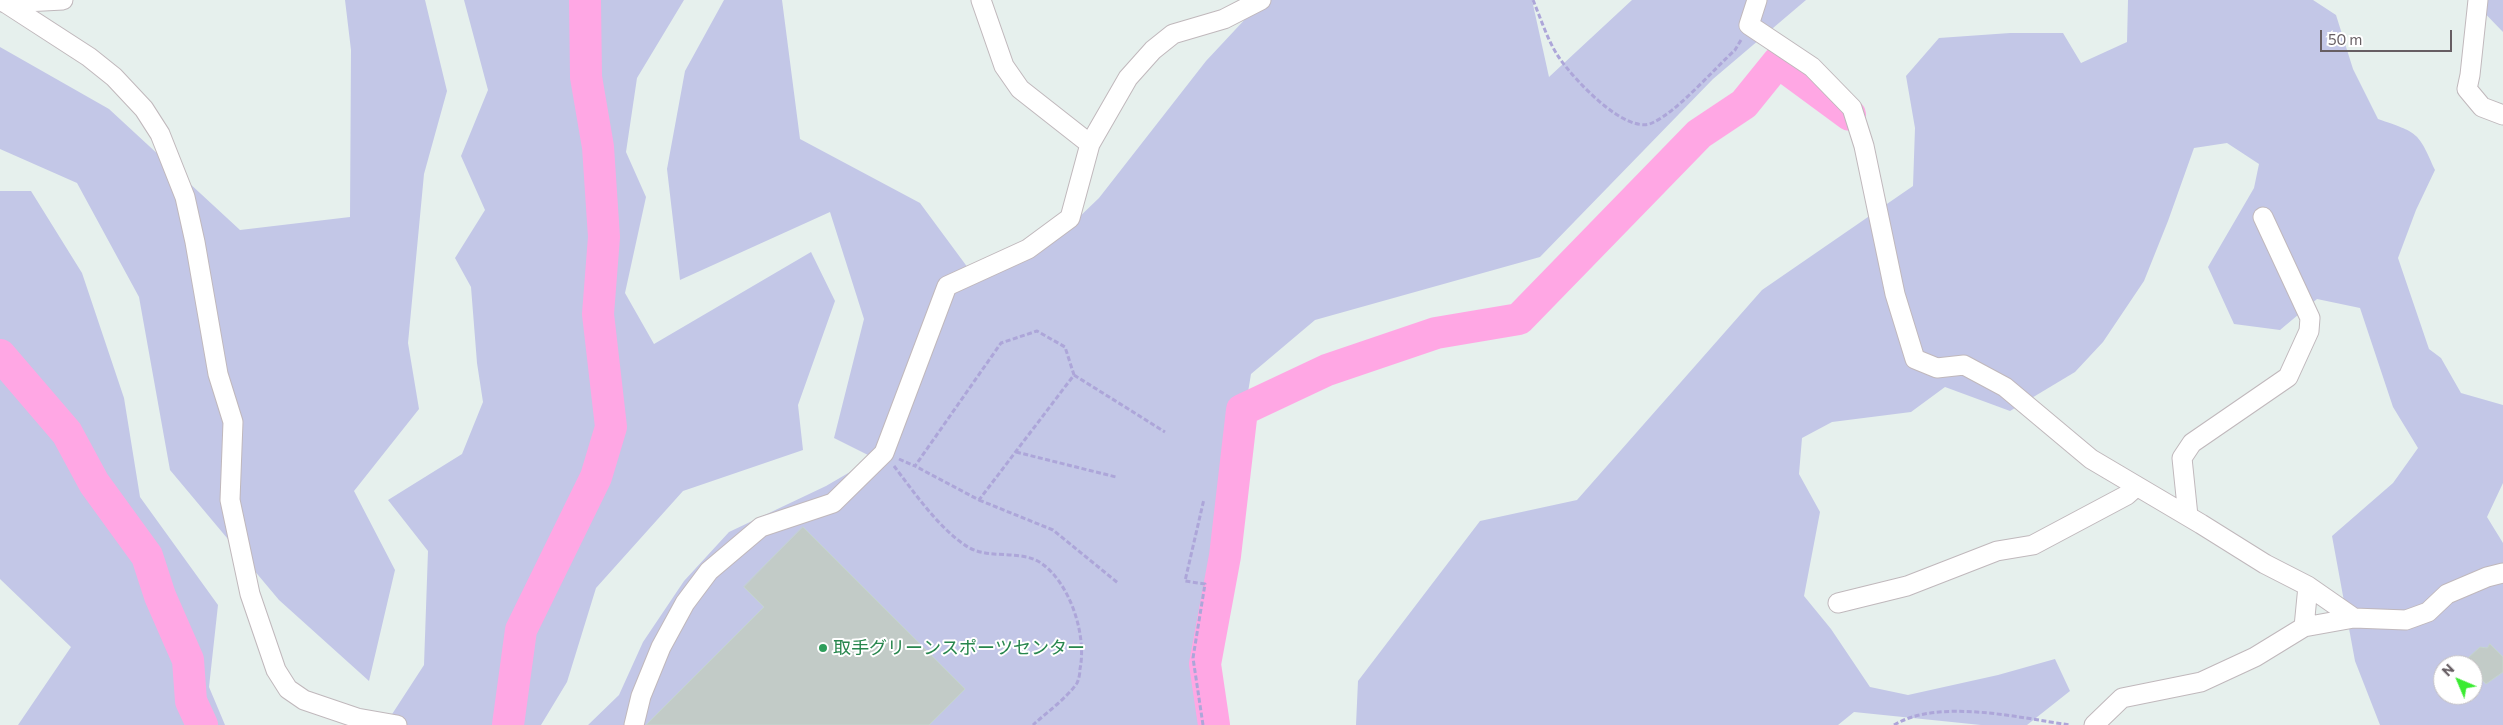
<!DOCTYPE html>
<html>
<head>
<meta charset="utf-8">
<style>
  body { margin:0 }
  #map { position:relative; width:2503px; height:725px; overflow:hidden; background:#e6f0ed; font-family:Commissioner,sans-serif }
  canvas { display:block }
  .north { position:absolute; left:2433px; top:655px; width:50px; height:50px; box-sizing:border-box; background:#fff; border:1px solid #c2bfc1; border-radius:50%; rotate:315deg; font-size:14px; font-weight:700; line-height:20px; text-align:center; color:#675e63 }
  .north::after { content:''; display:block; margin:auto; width:18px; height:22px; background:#3aeb31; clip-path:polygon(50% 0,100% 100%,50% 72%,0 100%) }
  .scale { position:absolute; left:2320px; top:30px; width:132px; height:22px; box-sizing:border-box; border:2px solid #675e63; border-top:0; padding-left:6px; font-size:15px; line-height:18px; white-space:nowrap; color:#675e63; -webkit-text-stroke:4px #fff; paint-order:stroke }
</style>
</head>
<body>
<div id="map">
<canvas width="2503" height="725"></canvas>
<div class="north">N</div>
<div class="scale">50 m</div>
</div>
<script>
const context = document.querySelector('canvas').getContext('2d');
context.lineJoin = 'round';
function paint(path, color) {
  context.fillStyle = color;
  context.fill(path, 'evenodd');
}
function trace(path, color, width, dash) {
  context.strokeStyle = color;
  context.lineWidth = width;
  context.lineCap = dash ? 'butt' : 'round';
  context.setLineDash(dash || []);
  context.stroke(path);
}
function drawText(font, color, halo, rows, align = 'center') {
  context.font = font + ' Commissioner,"Noto Sans JP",sans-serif';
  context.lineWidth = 4;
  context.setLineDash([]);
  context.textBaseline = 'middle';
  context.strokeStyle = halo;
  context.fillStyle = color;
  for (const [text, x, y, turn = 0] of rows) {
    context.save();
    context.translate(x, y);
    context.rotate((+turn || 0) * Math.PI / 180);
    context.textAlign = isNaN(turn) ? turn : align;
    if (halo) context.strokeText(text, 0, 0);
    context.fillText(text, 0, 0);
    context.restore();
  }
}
const green = new Path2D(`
  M345,0H425L447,91L424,174L408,343L419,409L354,491L395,570L369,681L279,600L170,470L139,297L77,183L0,149V47L109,109L240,230L350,217L351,50Z
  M464,0H684L637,78L626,152L646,197L625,293L654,344L811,252L835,301L798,405L803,450L683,491L596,588L567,682L541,725H385L424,665L428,551L388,500L462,454L483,402L477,363L471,287L455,258L485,210L461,156L488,90Z
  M724,0H782L800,139L920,203L971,272L1042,239L1051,244L1099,198L1206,61L1263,0H1532L1549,77L1632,0H1806L1713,79L1540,257L1315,320L1251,374L1206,648L1218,725H588L619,695L643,642L684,581L729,532L826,486L874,458L834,438L864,319L830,212L680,280L667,169L685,71Z
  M2128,0H2313L2336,15L2353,69L2378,119C2418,133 2418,131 2435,170L2416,210L2398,258L2429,349L2441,358L2461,393L2503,405V483L2487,517L2503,543V725H2380L2355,661L2332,536L2393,483L2418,448L2393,407L2360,308L2317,299L2280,330L2234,324L2208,267L2254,188L2259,164L2227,143L2194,148L2168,221L2144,281L2103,342L2075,372L2010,411L1945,387L1911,412L1832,422L1802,438L1799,474L1820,512L1804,596L1831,629L1870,687L1908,695L1998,675L2055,659L2070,691L2027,725H1981L1854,712L1838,725H1356L1358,681L1480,521L1577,500L1762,290L1913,186L1915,128L1906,76L1939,38L2010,33H2063L2081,63L2127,42ZM2443,665H2473V695H2443Z
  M2472,0H2503V32Z
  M0,191H31L82,273L124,398L140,497L218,605L209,687L225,725H18L71,647L0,579Z`);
const river = new Path2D(`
  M0,355L67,433L94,483L147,556L160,596L188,660L191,701L202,725
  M508,725L521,630L596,477L611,427L598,314L604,237L598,147L586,77L585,0
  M1214,725L1205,664L1225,556L1242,410L1327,370L1436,333L1519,319L1699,134L1744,104L1778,62L1850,115`);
const building = new Path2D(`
  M803,527L965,689L929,725H646L764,607L744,587Z
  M2490,644L2503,657V672L2486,684L2473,671V663L2468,658L2480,647L2487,648Z`);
const path = new Path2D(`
  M1533,0C1541,19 1548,42 1560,59C1574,79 1625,135 1652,123C1677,112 1714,69 1735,50L1741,40
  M1074,375L1165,432
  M1016,452L1116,477
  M899,459L915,466L1001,343L1037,331L1065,347L1074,375L979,500L915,466
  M894,466C913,491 940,530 968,547C989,560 1020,549 1041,563C1070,583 1087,635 1080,669C1080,673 1079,679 1077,683C1066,699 1047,712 1033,725
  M979,500L1053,530L1118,583
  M1203,725L1193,658L1205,584L1185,581L1204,499
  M1894,725C1939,698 2020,718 2070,725`);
const minor = new Path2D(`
  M1,0L89,57L114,77L144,109L160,134L185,197L195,242L218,374L233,422L230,500L250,594L276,670L288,689L304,700L357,718L397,725
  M981,0L1004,66L1020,89L1090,144
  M1757,0L1749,25L1812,67L1852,108L1864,146L1895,294L1915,359L1937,368L1964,365L2005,387L2091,459L2201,524L2265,564L2308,586L2304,627
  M2478,0L2470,75L2467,89L2482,107L2503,115
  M5,3L63,0
  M2188,516L2182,458L2192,443L2288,377L2309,331L2310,318L2263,217
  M2308,586L2354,618
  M1838,603L1907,586L1997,551L2033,545L2127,495L2136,487
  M634,725L641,696L661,647L685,603L709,571L761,527L833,503L884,453L947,286L1028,249L1070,218L1090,144L1128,78L1153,50L1173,34L1224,19L1261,0
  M2094,725L2122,698L2201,682L2255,657L2304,627L2354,618L2406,620L2428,612L2447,594L2487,577L2503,573`);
const markers = [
  [823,648,5,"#2e9e5b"]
];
const leisureNames = [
  ["取手グリーンスポーツセンター",833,648]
];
paint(green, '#c3c7e7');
trace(river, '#ffa7e4', 32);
paint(building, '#c2cbc7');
trace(building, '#c4d5ce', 1);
trace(minor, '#c0b8bc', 21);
trace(path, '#ada6d9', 3, [5, 2.5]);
trace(minor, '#fff', 19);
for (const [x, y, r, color] of markers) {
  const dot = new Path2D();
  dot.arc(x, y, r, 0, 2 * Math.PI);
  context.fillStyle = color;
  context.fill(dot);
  trace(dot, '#fff', 2);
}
drawText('18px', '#27864d', '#fff', leisureNames, 'left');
</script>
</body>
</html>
